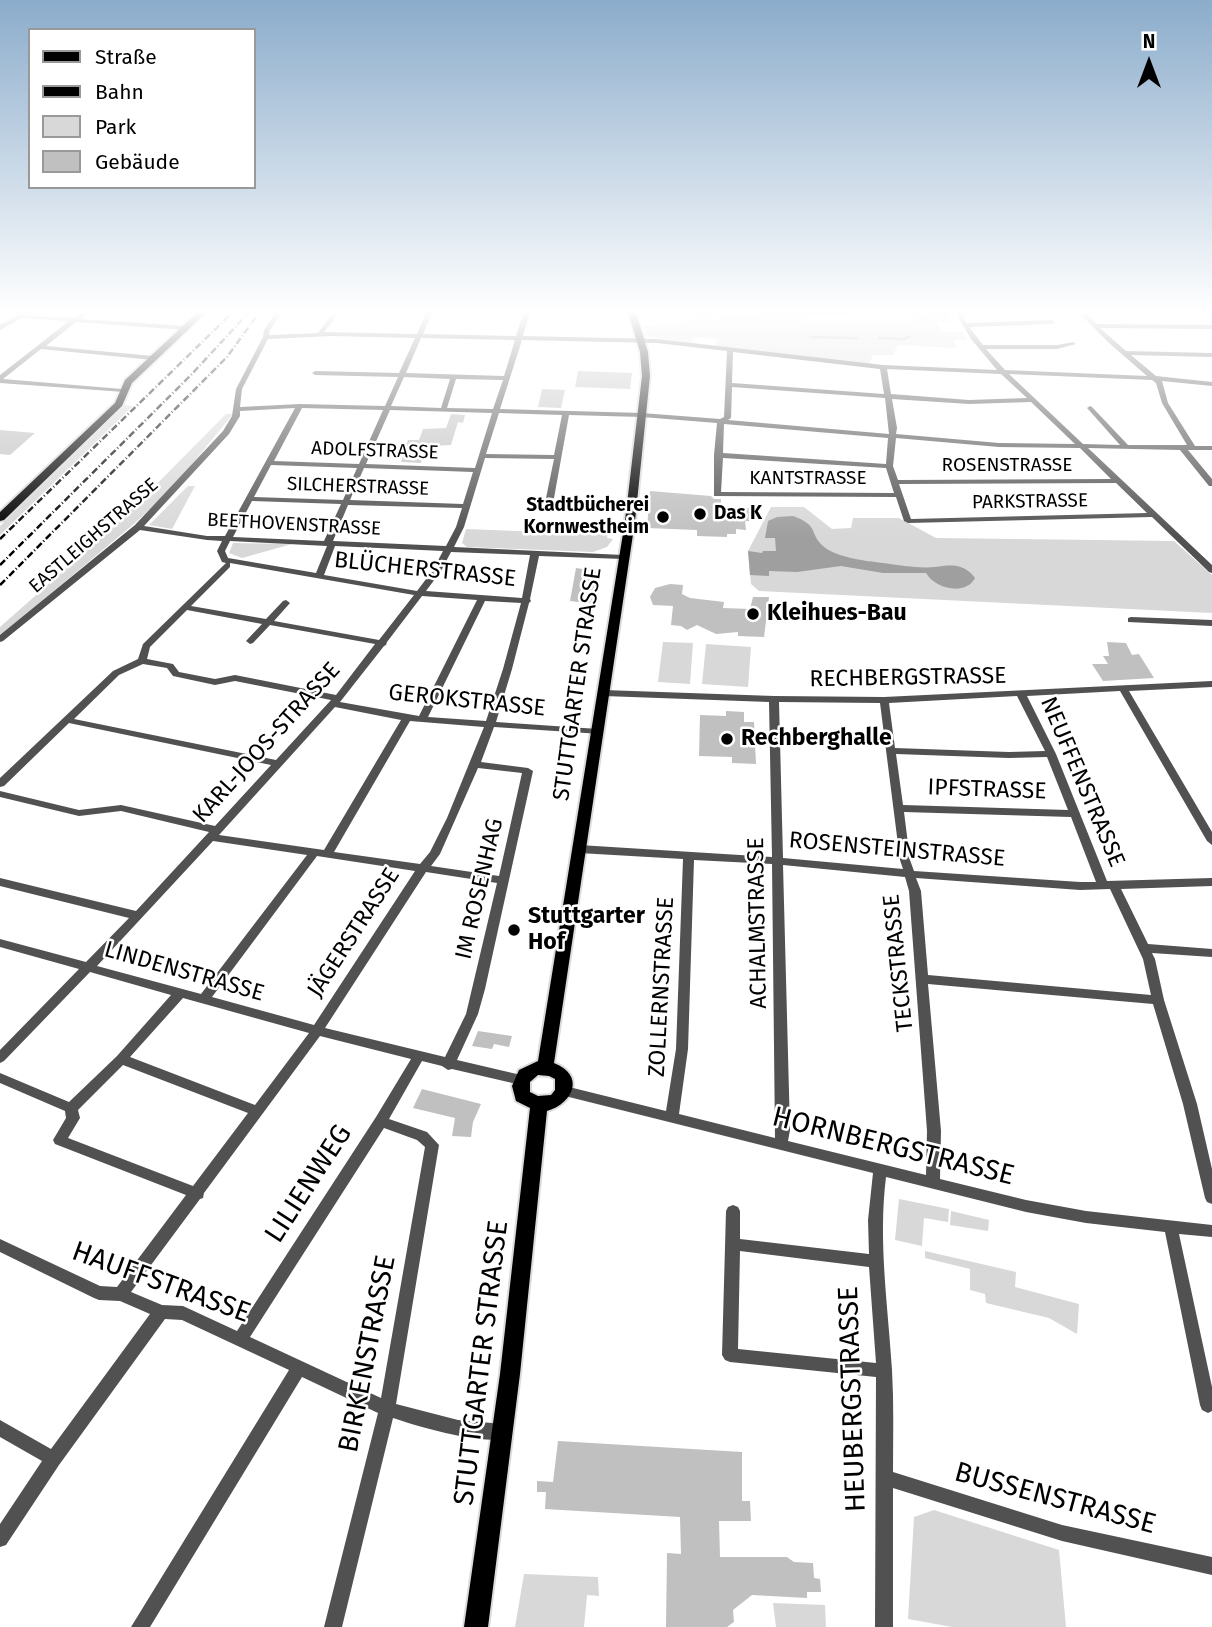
<!DOCTYPE html>
<html>
<head>
<meta charset="utf-8">
<style>
  body { margin:0 }
  #map { position:relative; width:1212px; height:1627px; overflow:hidden; background:#fff; font-family:"Fira Sans",sans-serif }
  canvas { display:block }
  .legend { position:absolute; left:28px; top:28px; width:228px; height:161px; box-sizing:border-box; background:#fff; border:2px solid #999; margin:0; padding:9px 12px; list-style:none; font-size:21px; color:#000 }
  .legend li { display:flex; align-items:center; gap:14px; height:35px }
  .legend b { width:35px; border:2px solid #999 }
  .north { position:absolute; left:1114px; top:28px; width:70px; height:70px; -webkit-text-stroke:5px #fff; paint-order:stroke; rotate:0deg; font-size:19px; font-weight:700; line-height:28px; text-align:center; color:#000 }
  .north::after { content:''; display:block; margin:auto; width:24px; height:32px; background:#000; clip-path:polygon(50% 0,100% 100%,50% 72%,0 100%) }
</style>
</head>
<body>
<div id="map">
<canvas width="1212" height="1627"></canvas>
<ul class="legend">
<li><b style="height:9px;background:#000"></b>Straße</li>
<li><b style="height:9px;background:#000"></b>Bahn</li>
<li><b style="height:19px;background:#d8d8d8"></b>Park</li>
<li><b style="height:19px;background:#c0c0c0"></b>Gebäude</li>
</ul>
<div class="north">N</div>
</div>
<script>
const context = document.querySelector('canvas').getContext('2d');
context.lineJoin = 'round';
function paint(path, color) {
  context.fillStyle = color;
  context.fill(path, 'evenodd');
}
function trace(path, color, width, dash) {
  context.strokeStyle = color;
  context.lineWidth = width;
  context.lineCap = dash ? 'butt' : 'round';
  context.setLineDash(dash || []);
  context.stroke(path);
}
function drawText(font, color, halo, rows, align = 'center') {
  context.font = font + ' "Fira Sans",sans-serif';
  context.lineWidth = 5;
  context.setLineDash([]);
  context.textBaseline = 'middle';
  context.strokeStyle = halo;
  context.fillStyle = color;
  for (const [text, x, y, turn = 0] of rows) {
    context.save();
    context.translate(x, y);
    context.rotate((+turn || 0) * Math.PI / 180);
    context.textAlign = isNaN(turn) ? turn : align;
    if (halo) context.strokeText(text, 0, 0);
    context.fillText(text, 0, 0);
    context.restore();
  }
}
const green = new Path2D(`
  M911,313H946L951,322H936L941,332H963L968,340H954L956,348L898,345L893,355H873L869,364L714,346L717,339L695,337L690,343L649,337L645,335L643,325L681,324L680,318L761,317V314H804L807,324L914,320Z
  M125,405L133,406L0,535V526Z
  M226,414H233L175,485L135,523L0,636V627L120,521Z
  M188,486H195L172,529L149,525Z
  M771,507H804L832,529L851,528L853,518H899L936,538L1174,541L1212,575V613L759,591L751,584L748,551Z
  M543,528L608,530L607,538L613,539L607,547L593,552L467,547L462,543L466,529L542,532Z
  M233,543L292,544L242,558L229,553Z
  M663,642L693,643L690,684L658,682Z
  M706,644L751,647L748,687L702,684Z
  M899,1199L949,1209L948,1222L924,1218L922,1246L895,1240Z
  M951,1211L989,1220L988,1231L950,1225Z
  M925,1251L1016,1272L1015,1287L1079,1304L1077,1334L1049,1318L986,1303L985,1294L970,1290V1269L925,1258Z
  M934,1510L1059,1550L1066,1627H952L908,1619L914,1517Z
  M524,1574L598,1577L599,1596L587,1595L584,1627H515Z
  M773,1603L825,1605L826,1627H776Z`);
const water = new Path2D(`
  M793,516C820,526 808,532 823,546C834,556 859,560 875,562C893,564 917,569 935,567C943,566 949,565 957,566C965,568 970,571 975,578C966,596 935,589 926,573H883L841,566L797,572L769,571V576L750,575L748,551L762,553L763,551H776L775,538H765L768,521L777,517Z`);
const stream = new Path2D(`
  M810,337L857,338
  M879,338L904,339L910,336`);
const building = new Path2D(`
  M578,371L632,373L630,389L575,387Z
  M542,389L565,390L561,408L538,407Z
  M451,414L465,415L463,423L458,422L451,445L433,446L429,459L422,458L421,463L401,462L408,440H419L423,429L446,428Z
  M0,430L35,433L10,455L0,454Z
  M650,491L711,496L714,499H721V507L751,508V521H745L746,530L736,529V534H727V537L697,536V530L647,528Z
  M576,568L601,572L596,604L570,601Z
  M670,584L683,585L682,594L690,598L724,602L723,608L750,609L753,597H769L764,637L738,636V632L716,634L697,625L687,630L681,626L671,625L673,606L653,605L650,597L655,588Z
  M1107,642L1126,643L1132,655L1139,654L1154,678L1103,681L1092,664H1108L1103,656H1109Z
  M726,711L744,712V722H754L756,764L732,763V757L699,756L700,715L726,716Z
  M478,1031L512,1036L509,1047L494,1044L492,1049L472,1046Z
  M422,1089L481,1104L473,1122L471,1137L452,1136L455,1118L413,1108Z
  M558,1441L742,1452V1501H750L751,1521H719L720,1557H787L794,1562L813,1563L814,1578L820,1579L821,1592H807V1598L752,1595L733,1610L734,1622L727,1627H666L667,1553L681,1554L680,1517L545,1509L546,1492H537V1481L553,1482Z`);
const minor = new Path2D(`
  M28,309H36L28,315L74,318L85,309H92L81,319L186,326L189,328L186,330L76,322L46,346L153,356L156,358L153,360L41,349L3,379L122,389L125,391L124,392L0,383V375L69,321L22,318L0,330V325Z
  M278,309H284L270,330L269,335L318,333L336,309H342L324,332L417,334L428,309H434L423,334L516,336L525,309H531L523,336L657,339L883,365L997,370L971,339L955,312L797,314L794,312L797,310L959,309L967,323L1052,320L1055,322L1052,324L969,327L983,345H1057L1073,342L1076,344L1057,349H986L1005,370L1147,376L1109,343L1075,309H1082L1097,324L1212,325V329L1100,328L1126,351L1212,353V357L1131,355L1156,376L1212,382V386L1162,381L1168,403L1195,446H1212V450H1188L1212,479V486H1209L1180,450L1088,448L1212,565V573L1209,572L1152,517L908,523L904,521L896,497L714,496V455L717,423L642,417L569,415L554,498L550,500L546,498L554,459L485,458L464,527L454,547L623,555L627,557L623,559L539,556L530,599L531,601L529,603L512,669L496,722L598,729L601,730L603,732L601,734L494,727L481,762L528,768L533,771L485,989L478,1014L457,1060L521,1075L526,1076L527,1080L526,1084L521,1085L452,1069L448,1070L442,1066L422,1061L389,1119L427,1132L439,1145L396,1404L458,1420L503,1424L509,1427L511,1432L509,1437C486,1447 417,1426 393,1418L342,1627H324L378,1413L302,1377L150,1627H131L289,1370L182,1320L165,1319L59,1465L6,1545L0,1547V1524L42,1461L0,1437V1420L51,1449L150,1314L120,1301L99,1300L94,1298L0,1252V1239L100,1286L117,1287L186,1195L55,1144L53,1140L66,1118L65,1111L0,1083V1073L69,1102L117,1056L171,995L90,972L4,1061L0,1063V1050L79,969L0,947V939L86,962L129,918L0,886V878L136,911L209,832L121,811L79,816L0,797V791L79,810L121,805L215,826L271,765L69,723L4,786L0,787V778L113,671L138,659L143,644L226,563L222,562L217,551L222,541L207,540L140,530L3,641L0,642V635L135,525L223,431L232,416L236,389L263,337L264,330ZM331,336L415,338L399,373L315,371L312,373L315,375L398,377L385,406L300,404L240,407L242,389L268,339ZM421,338L515,340L504,376L406,373ZM522,340L657,343L727,351L724,417L720,419L642,413L500,409ZM733,352L880,369L884,394L732,383ZM887,369L1001,374L1027,398L969,400L891,394ZM1009,374L1152,380L1156,383L1162,403L1187,445H1128L1092,407L1090,406L1087,408L1088,409L1120,445L1083,444ZM404,377L450,379L441,408L391,406ZM456,379L503,380L493,409L447,408ZM732,387L885,398L889,434L728,420L731,418ZM892,399L969,404L1031,402L1075,444L999,443L896,434L897,428ZM295,408L225,536H207L144,526L229,434L240,416V411ZM302,408L383,410L359,464L274,461ZM390,410L492,413L475,468L366,464ZM499,413L562,415L554,455L486,454ZM724,424L888,438L886,464L723,453ZM896,438L999,447L1080,448L1111,479L898,480L893,466ZM723,458L886,468L894,493L721,492ZM271,465L357,468L343,500L254,497ZM364,468L473,472L463,504L350,500ZM1116,483L1147,513L911,519L899,484ZM252,501L341,504L324,541L233,537ZM348,505L462,508L456,527L446,546L333,541ZM230,541L327,546L316,573L228,558L225,551ZM335,546L443,551L433,570L417,591L324,575ZM451,552L530,555L522,598L426,591L441,571ZM230,563L414,595L379,640L274,621L290,603L286,600L283,601L266,619L191,606L230,567ZM422,596L477,600L419,716L340,702L384,646L386,645L387,642ZM485,601L521,603L503,669L486,721L428,717ZM187,610L262,624L246,641L250,644L253,643L270,625L375,644L336,695L235,675L215,679L179,672L173,664L147,659L150,647ZM143,664L167,668L173,676L215,685L235,681L331,700L276,760L74,719L119,675ZM335,707L401,720L324,850L219,835ZM410,721L484,727L447,818L430,852L420,864L334,852ZM478,768L522,773L499,876L431,866L440,854ZM213,841L307,855L201,994L97,966ZM317,856L415,871L314,1025L212,997ZM426,872L497,883L466,1014L445,1057L325,1028ZM183,998L309,1033L255,1105L130,1057ZM320,1036L411,1059L376,1117L237,1331L183,1306L162,1305L131,1292L200,1199L203,1198L204,1193ZM123,1065L248,1113L193,1186L68,1138L80,1118L78,1110ZM384,1128L417,1140L425,1147L381,1398L250,1337Z
  M1131,617L1212,620V626L1128,622V618Z
  M1212,681V687L1129,691L1212,832V845L1207,841L1120,691L1027,696L1056,754L1107,881L1212,878V886L1121,889L1148,944L1212,949V957L1152,953L1155,959L1164,1000L1197,1104L1212,1169V1204L1207,1202L1205,1198L1183,1104L1153,1004L928,984L941,1131L940,1179L1026,1200L1086,1211L1212,1225V1237L1179,1234L1212,1387V1411L1208,1413L1202,1410L1200,1405L1165,1232L1086,1223L1026,1212L886,1177C878,1241 888,1305 892,1370C894,1404 893,1438 893,1472L1062,1525L1212,1557V1575L1062,1541L893,1488V1627H875L876,1377L730,1362L725,1360L722,1355L726,1211L728,1207L733,1205L738,1207L740,1211V1239L869,1254L868,1220L873,1173L565,1096L560,1095L559,1091L560,1087L565,1086L666,1111L676,1049L683,859L579,853L574,849L579,845L772,857L769,702L604,696L599,693L604,690L774,696L884,697ZM1017,696L1045,751L1009,752L895,748L889,703ZM779,702L880,703L900,860L903,869L783,858ZM896,754L1009,758L1047,757L1068,810L903,805ZM904,812L1071,817L1096,882H1080L914,871L910,860ZM694,860L772,864L775,1138L679,1114L688,1049ZM783,865L905,877L909,891L927,1131L926,1175L788,1141L790,1130ZM916,878L1080,890L1110,889L1143,959L1151,995L928,975L921,891ZM740,1251L869,1267L876,1363L738,1349Z`);
const major = new Path2D(`
  M201,309H210L132,383L122,406L4,520L0,521V512L115,403L125,380Z
  M627,309H635L648,352L650,376L635,521L554,1063C585,1075 574,1103 547,1111L520,1374L488,1627H464L500,1374L530,1108L516,1101L512,1086L519,1070L538,1061L625,521L642,376L640,352ZM538,1075L549,1076L555,1079V1090L551,1095L538,1096L530,1092V1082Z`);
const rail = new Path2D(`
  M0,539L236,309
  M0,565L191,375L252,309
  M0,585L227,357L261,310`);
const markers = [
  [700,514,7,"#000"],
  [663,517,7,"#000"],
  [753,614,7,"#000"],
  [727,739,7,"#000"],
  [514,930,7,"#000"]
];
const farStreetnames = [
  ["ADOLFSTRASSE",375,451,2],
  ["ROSENSTRASSE",1007,466],
  ["KANTSTRASSE",808,479],
  ["SILCHERSTRASSE",358,487,2],
  ["PARKSTRASSE",1030,502,-1],
  ["BEETHOVENSTRASSE",294,525,3],
  ["EASTLEIGHSTRASSE",94,536,-41]
];
const farPoinames = [
  ["Stadtbücherei",649,506],
  ["Kornwestheim",649,528],
  ["Das K",714,514,"left"]
];
const streetNames = [
  ["BLÜCHERSTRASSE",425,570,6],
  ["RECHBERGSTRASSE",908,678,-1],
  ["STUTTGARTER STRASSE",578,684,-82],
  ["GEROKSTRASSE",467,701,6],
  ["KARL-JOOS-STRASSE",267,743,-48],
  ["NEUFFENSTRASSE",1082,782,67],
  ["IPFSTRASSE",987,790,2],
  ["ROSENSTEINSTRASSE",897,850,5],
  ["IM ROSENHAG",480,889,-77],
  ["ACHALMSTRASSE",758,923,-91],
  ["JÄGERSTRASSE",354,933,-57],
  ["TECKSTRASSE",899,963,-96],
  ["LINDENSTRASSE",184,972,16],
  ["ZOLLERNSTRASSE",662,987,-87]
];
const poiNames = [
  ["Kleihues-Bau",767,614],
  ["Rechberghalle",741,739],
  ["Stuttgarter",528,917],
  ["Hof",528,943]
];
const nearStreetnames = [
  ["HORNBERGSTRASSE",893,1147,14],
  ["LILIENWEG",309,1184,-57],
  ["HAUFFSTRASSE",161,1283,20],
  ["BIRKENSTRASSE",368,1354,-79],
  ["STUTTGARTER STRASSE",482,1363,-83],
  ["HEUBERGSTRASSE",853,1399,-92],
  ["BUSSENSTRASSE",1055,1499,15]
];
paint(green, '#d8d8d8');
paint(water, '#9f9f9f');
trace(stream, '#9f9f9f', 2.5);
paint(building, '#c0c0c0');
trace(major, '#dbdbdb', 4);
paint(minor, '#515151');
paint(major, '#000');
trace(rail, '#000', 2.5, [7, 2.5, 1, 2.5]);
const sky = context.createLinearGradient(0, 0, 0, 537);
sky.addColorStop(0, '#8baccb');
sky.addColorStop(0.58, '#fff');
sky.addColorStop(1, '#ffffff00');
context.fillStyle = sky;
context.fillRect(0, 0, 1212, 537);
for (const [x, y, r, color] of markers) {
  const dot = new Path2D();
  dot.arc(x, y, r, 0, 2 * Math.PI);
  context.fillStyle = color;
  context.fill(dot);
  trace(dot, '#fff', 2.5);
}
drawText('19px', '#000', '#fff', farStreetnames);
drawText('bold 19px', '#000', '#fff', farPoinames, 'right');
drawText('23px', '#000', '#fff', streetNames);
drawText('bold 23px', '#000', '#fff', poiNames, 'left');
drawText('28px', '#000', '#fff', nearStreetnames);
</script>
</body>
</html>
